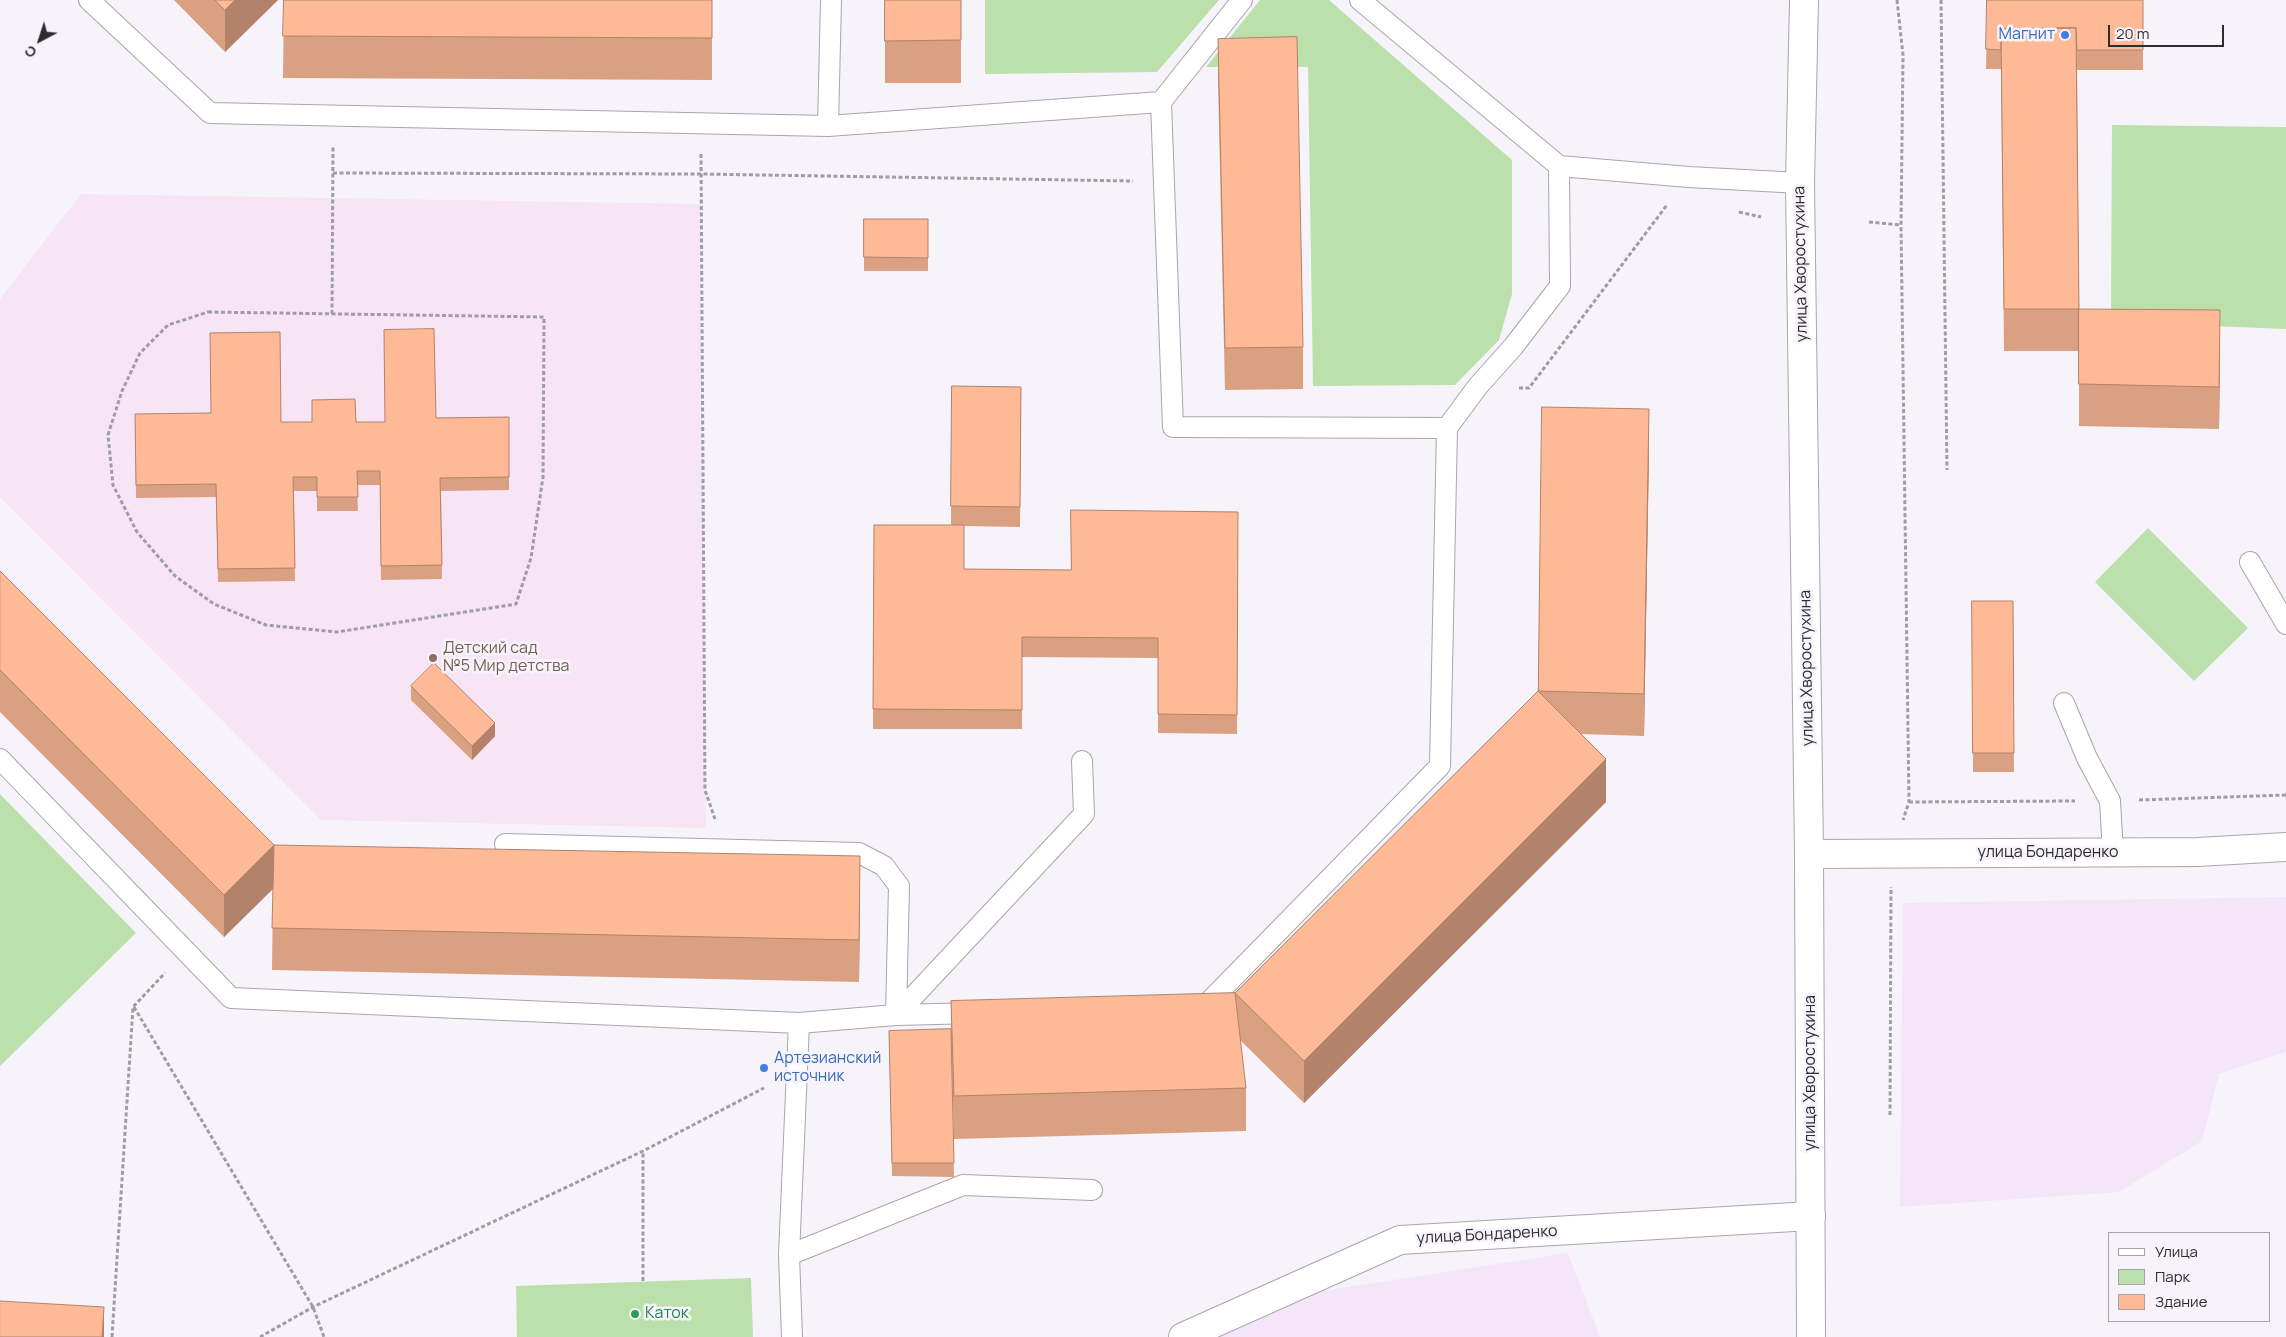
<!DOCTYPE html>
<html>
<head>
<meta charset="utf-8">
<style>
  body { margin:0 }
  #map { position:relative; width:2286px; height:1337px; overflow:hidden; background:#f7f3fb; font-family:Manrope,sans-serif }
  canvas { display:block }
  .legend { position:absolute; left:2108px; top:1232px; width:162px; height:90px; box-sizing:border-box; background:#f7f3fb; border:1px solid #a7a3a9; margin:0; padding:6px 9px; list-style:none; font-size:15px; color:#2e2c2f }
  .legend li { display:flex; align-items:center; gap:10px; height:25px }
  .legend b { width:25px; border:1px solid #a7a3a9 }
  .north { position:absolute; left:15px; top:15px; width:50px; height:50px; -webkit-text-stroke:4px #f7f3fb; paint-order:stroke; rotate:220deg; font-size:14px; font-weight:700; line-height:20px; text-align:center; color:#2e2c2f }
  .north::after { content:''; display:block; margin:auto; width:18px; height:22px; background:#2e2c2f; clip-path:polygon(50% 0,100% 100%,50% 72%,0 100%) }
  .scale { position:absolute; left:2108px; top:25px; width:116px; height:22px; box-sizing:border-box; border:2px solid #2e2c2f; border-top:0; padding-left:6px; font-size:15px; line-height:18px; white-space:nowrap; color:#2e2c2f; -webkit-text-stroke:4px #f7f3fb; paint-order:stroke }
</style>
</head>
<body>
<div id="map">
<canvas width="2286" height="1337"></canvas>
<ul class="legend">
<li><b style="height:6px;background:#fff"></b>Улица</li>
<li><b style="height:14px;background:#bce0ab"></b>Парк</li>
<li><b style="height:14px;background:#feba97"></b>Здание</li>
</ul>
<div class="north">С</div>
<div class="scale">20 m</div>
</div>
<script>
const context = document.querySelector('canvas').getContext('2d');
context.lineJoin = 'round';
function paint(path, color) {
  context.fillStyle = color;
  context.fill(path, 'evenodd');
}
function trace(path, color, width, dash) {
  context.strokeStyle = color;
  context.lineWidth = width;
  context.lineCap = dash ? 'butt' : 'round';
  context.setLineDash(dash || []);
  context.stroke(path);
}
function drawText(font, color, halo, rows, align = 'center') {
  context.font = font + ' Manrope,sans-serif';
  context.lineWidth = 5;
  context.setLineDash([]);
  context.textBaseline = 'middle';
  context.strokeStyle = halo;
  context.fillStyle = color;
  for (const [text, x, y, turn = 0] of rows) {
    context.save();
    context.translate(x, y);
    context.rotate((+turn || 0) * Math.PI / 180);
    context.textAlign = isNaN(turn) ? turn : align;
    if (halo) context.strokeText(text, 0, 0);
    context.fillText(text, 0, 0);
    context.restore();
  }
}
const industrial = new Path2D(`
  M2286,897V1052L2219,1074L2202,1141L2119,1192L1900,1207L1903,903Z
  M1568,1253L1600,1337H1215L1296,1295Z`);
const education = new Path2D(`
  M81,194L700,204L706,828L321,820L0,497V299Z`);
const green = new Path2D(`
  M985,0H1219L1157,72L985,74Z
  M1260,0H1329L1512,160V294L1499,340L1455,385L1313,386L1308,67H1206Z
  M2112,125L2286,127V329L2111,322Z
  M2148,528L2248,628L2194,681L2095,582Z
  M0,794L136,933L0,1066Z
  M751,1278L753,1337H517L516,1286Z`);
const path = new Path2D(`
  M1897,0L1903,55L1901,225L1909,802L1903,820
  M1941,0L1947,470
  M701,154L705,790L715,819
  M333,173L701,174L1133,181
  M1739,212L1761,217
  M1869,222L1901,225
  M208,312L544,317L543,477L531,558L516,604L337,632L266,625L214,604L175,576L137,532L113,485L108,435L122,391L140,353L168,325Z
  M332,314L333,147
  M1519,388H1529L1667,205
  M2139,800L2286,795
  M1909,802L2075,801
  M134,1007L313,1307L324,1337
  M1890,1115L1891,887
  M643,1281V1152
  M112,1337L133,1007L165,973
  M260,1337L313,1307L643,1151L764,1088`);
const lane = new Path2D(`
  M89,0L210,113L828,126L1161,102L1242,0
  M1360,0L1559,166L1689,177L1800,183
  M1161,102L1173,427L1447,428L1478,386L1513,347L1560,286L1559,166
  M828,126L831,0
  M2250,562L2286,624
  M2064,703L2087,758L2110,801L2113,853
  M0,759L231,998L799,1023L789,1255L792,1337
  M505,844L859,853L884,866L899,886L896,1015L1084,814L1082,761
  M1196,1007H1204L1440,766L1447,428
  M799,1023L896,1015L977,1013
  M789,1255L963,1185L1092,1190`);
const street = new Path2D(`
  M1809,854L2198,852L2286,847
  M1183,1337L1400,1240L1811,1216`);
const secondary = new Path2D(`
  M1804,0L1800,183L1809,854L1811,1337`);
const wall = new Path2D(`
  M174,0H278L225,52Z
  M284,0H712V80L283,78Z
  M885,0H961V83H885Z
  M1987,0H2143V70H2077L2079,309L2220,352L2219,429L2079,426V351H2004L2001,69H1986Z
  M1218,39L1303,347V389L1225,390L1218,81Z
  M864,219H928V271H864Z
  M952,386L1021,387L1020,527L964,526V569L1071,570L1238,512L1237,734L1158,733V658L1022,657V729H873L874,525H951Z
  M312,400L356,422H385L436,418L509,417V490L441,491L442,579L381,580L380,485H357L358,511H317V491H294L295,581L218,582L216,497L136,498L135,414L281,422H312Z
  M1649,451L1644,736L1581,734L1606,802L1304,1103L1240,1040L1246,1088V1131L954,1139L952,1064L954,1177L892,1176L889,1031L951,1029V1001L1235,993L1538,691Z
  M0,571L274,845L860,899L859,982L272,970L273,888L224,937L0,712Z
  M1972,601H2013L2014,772H1973Z
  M411,686L495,736L472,760L411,700Z`);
const shadedWall = new Path2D(`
  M235,0H278L225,52V10Z
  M2220,310V352L2219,429V387Z
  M1649,409V451L1644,736V694Z
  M495,723V736L472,760V746Z
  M1606,759V802L1304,1103V1061Z
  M274,845V888L224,937V895Z
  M860,856V899L859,982V940Z
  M104,1307V1337H102Z`);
const building = new Path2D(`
  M215,0H235L225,10Z
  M284,0H712V38L283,36Z
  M885,0H961V40L885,41Z
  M1987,0H2143V50H2077L2076,28L2001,29V50L1986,49Z
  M2076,28L2079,309H2004L2001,29Z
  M1297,37L1303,347L1225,348L1218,39Z
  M864,219H928V258L864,257Z
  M2079,309L2220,310L2219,387L2079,384Z
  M434,329L436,418L509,417V477L440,478L442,565L381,566L380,471H357L358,497H317V477H293L295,568L218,569L216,484L136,485L135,414L211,413L210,333L280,332L281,422H312V400L355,399L356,422H385L384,330Z
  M952,386L1021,387L1020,507L951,506Z
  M1542,407L1649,409L1644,694L1538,691L1606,759L1304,1061L1235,993L1538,691Z
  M1071,510L1238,512L1237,715L1158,714V638L1022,637V710L873,709L874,525H964V569L1071,570Z
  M0,571L274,845L860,856L859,940L272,928L274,845L224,895L0,670Z
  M1972,601H2013L2014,753H1973Z
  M434,663L495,723L472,746L411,686Z
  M1235,993L1246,1088L954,1096L951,1001Z
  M951,1029L954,1163H892L889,1031Z
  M0,1301L104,1307L102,1337H0Z`);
const markers = [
  [2065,35,5,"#3f7fe0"],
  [433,658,5,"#8d6e63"],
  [764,1068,5,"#3f7fe0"],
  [635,1314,5,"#2e9e5b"]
];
const shopNames = [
  ["Магнит",2055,35],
  ["Артезианский",774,1059,"left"],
  ["источник",774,1077,"left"]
];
const streetNames = [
  ["улица Хворостухина",1801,264,-91],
  ["улица Хворостухина",1807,668,-91],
  ["улица Бондаренко",2048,853],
  ["улица Хворостухина",1811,1073,-90],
  ["улица Бондаренко",1487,1235,-3]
];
const educationNames = [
  ["Детский сад",443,649],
  ["№5 Мир детства",443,667]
];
const leisureNames = [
  ["Каток",645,1314]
];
paint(industrial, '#f4e5f9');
paint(education, '#f7e4f5');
paint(green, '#bce0ab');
trace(lane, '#a8a5ac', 22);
trace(street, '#a8a5ac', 30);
trace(secondary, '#a8a5ac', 30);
trace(path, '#9f9ca2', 3, [4, 2.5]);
trace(lane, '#fff', 20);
trace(street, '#fff', 28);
trace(secondary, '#fff', 28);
paint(wall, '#daa082');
paint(shadedWall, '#b2826a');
paint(building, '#feba97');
trace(building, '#b2826a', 1);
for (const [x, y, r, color] of markers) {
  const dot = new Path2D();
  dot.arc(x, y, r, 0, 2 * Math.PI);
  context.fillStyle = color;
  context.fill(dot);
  trace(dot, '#f7f3fb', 2);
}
drawText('16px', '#366cbe', '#f7f3fb', shopNames, 'right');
drawText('16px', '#2e2c2f', '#f7f3fb', streetNames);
drawText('16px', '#785e54', '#f7f3fb', educationNames, 'left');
drawText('16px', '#27864d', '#f7f3fb', leisureNames, 'left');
</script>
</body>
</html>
